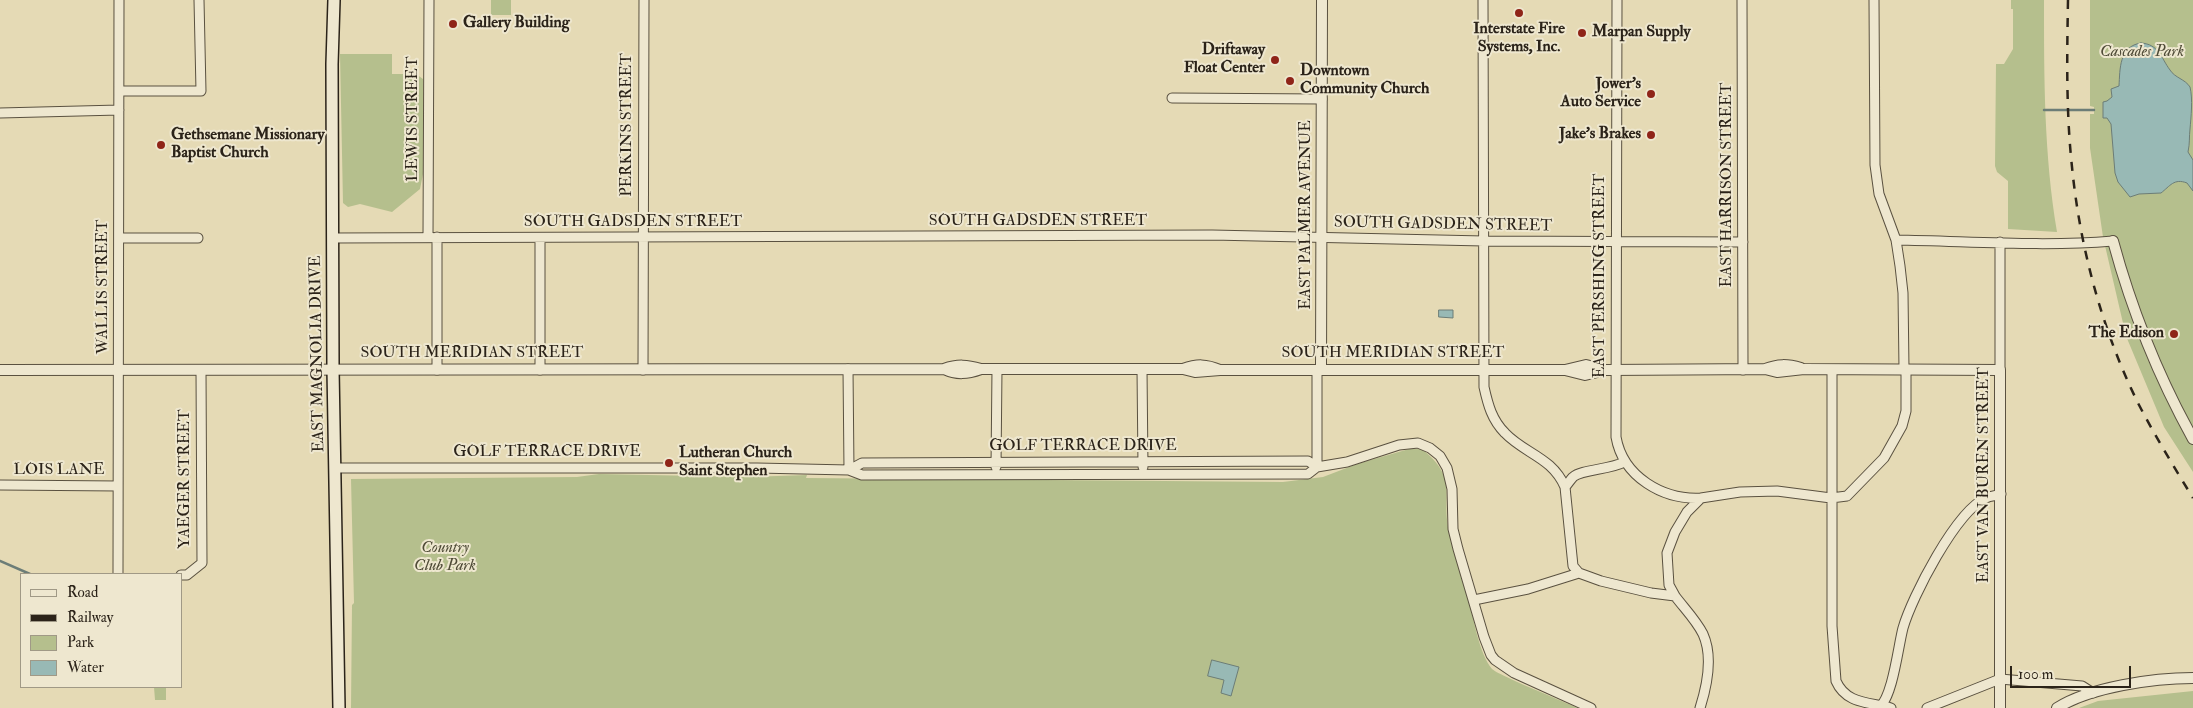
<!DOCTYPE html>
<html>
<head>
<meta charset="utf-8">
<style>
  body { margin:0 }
  #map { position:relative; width:2193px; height:708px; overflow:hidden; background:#e5dab5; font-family:"IM FELL Double Pica",serif }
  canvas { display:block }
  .legend { position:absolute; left:20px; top:573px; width:162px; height:115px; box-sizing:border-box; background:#eee7cf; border:1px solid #a09986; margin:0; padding:6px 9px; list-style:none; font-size:15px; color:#2b2319 }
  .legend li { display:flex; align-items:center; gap:10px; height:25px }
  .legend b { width:25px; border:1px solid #a09986 }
  .scale { position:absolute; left:2010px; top:666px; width:121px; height:22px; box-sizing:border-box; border:2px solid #2b2319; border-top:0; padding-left:6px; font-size:15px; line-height:18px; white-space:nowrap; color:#2b2319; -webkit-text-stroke:4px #eee7cf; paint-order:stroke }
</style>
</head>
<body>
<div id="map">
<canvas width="2193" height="708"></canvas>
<ul class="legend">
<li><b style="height:6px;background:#eee7cf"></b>Road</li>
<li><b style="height:6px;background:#2b2319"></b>Railway</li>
<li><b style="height:14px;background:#b5bf8d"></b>Park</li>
<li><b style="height:14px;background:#98b9b5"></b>Water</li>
</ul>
<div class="scale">100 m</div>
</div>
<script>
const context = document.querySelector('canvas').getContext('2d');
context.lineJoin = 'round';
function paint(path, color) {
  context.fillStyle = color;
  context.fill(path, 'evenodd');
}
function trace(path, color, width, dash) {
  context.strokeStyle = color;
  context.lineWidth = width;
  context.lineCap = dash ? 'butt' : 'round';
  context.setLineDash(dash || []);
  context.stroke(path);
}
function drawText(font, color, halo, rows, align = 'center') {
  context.font = font + ' "IM FELL Double Pica",serif';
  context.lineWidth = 4;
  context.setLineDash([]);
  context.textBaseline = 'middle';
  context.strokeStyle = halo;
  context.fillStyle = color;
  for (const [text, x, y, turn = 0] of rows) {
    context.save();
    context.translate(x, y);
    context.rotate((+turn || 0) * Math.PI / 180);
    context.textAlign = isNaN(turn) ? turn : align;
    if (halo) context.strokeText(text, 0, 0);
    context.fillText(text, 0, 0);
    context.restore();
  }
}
const green = new Path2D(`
  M491,0H511V15H491Z
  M2011,0H2044C2044,78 2044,155 2057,232L2008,229V181L1997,172L1995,166L1996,64H2004L2013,49V9H2011Z
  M2090,0H2193V472L2164,427L2126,336L2103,237L2090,148V114H2094V107L2090,106Z
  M340,54H392V74H416L423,79L424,169L420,189L392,212L360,204L348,207L343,203Z
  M1409,449H1422C1459,479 1441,493 1449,531C1454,554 1462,577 1469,601C1474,620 1479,653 1492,669C1498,675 1565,702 1578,708H351L352,605L354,603L351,479L577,477L599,474L748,477L807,475L806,478L1283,482L1323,477L1357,464Z
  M154,687H166V700H155Z
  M2193,691V708H2079L2098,701Z`);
const water = new Path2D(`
  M2141,43C2159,44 2161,58 2170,70C2175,78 2185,79 2190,87C2193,99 2191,117 2190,129C2189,137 2190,143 2188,152L2193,160V191L2187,183C2174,178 2170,186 2161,193L2139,194L2130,197L2118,182L2115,173L2111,124L2107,118H2103V102L2107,101L2112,97L2111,89L2119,86C2120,69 2119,46 2141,43Z
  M1439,310H1453V318L1439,317Z
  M1212,660L1239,667L1231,696L1221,693L1224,680L1208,676Z`);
const stream = new Path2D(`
  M2044,110H2094
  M0,561L30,574`);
const minor = new Path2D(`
  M1483,0L1484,387C1488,405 1492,420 1505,433C1525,454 1552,457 1565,487
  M1617,0L1616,437C1623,477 1663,500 1701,498
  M1742,0L1743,370
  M1874,0L1875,165L1879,194L1896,240L1900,266L1903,293L1904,369
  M119,91H201L199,0
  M1172,98L1322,99
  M0,113L119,110
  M428,237L429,0
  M437,237V370
  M119,238H198
  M333,238L1212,235L1484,241L1743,242
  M540,238V370
  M1896,240C1968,241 2041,247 2113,241
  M848,369L849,470
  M1142,369L1143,467
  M643,370L644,0
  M1832,370V626L1836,681C1846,704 1869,702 1891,708
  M2000,370V242
  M996,467L997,369
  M1317,467V370
  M336,468H757L849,470L862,475L1308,474L1317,467L1347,462L1399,445L1418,443L1430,448L1440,456L1447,468L1452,489L1453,529L1458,549L1484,637L1491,655L1495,660L1514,673L1591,708
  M849,470L862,463L1308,461L1317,467
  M0,485L118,486
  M1579,573L1573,566L1565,487C1568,484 1570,480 1573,477C1582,469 1610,470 1624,462
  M118,574L119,0
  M181,575H187L202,563L201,370
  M1675,596L1669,585L1667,553L1675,532L1687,512L1701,498L1740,492L1777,491L1831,498L1847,496L1884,458L1902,426L1906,411V369
  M1474,600L1528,589L1579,573L1601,581L1651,593L1675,596C1684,608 1696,620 1703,634C1713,656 1707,686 1700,708
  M1879,708C1893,696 1898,647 1903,628C1912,597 1956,511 1986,498C1990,496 1996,496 2001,494
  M1927,708L2000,679L2082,686L2093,693`);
const tertiary = new Path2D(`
  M2113,241C2132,311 2158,376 2193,439
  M944,369C957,375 967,374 981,369
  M1183,369C1197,364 1206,364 1220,370
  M1765,369C1778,364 1787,364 1801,368
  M0,370L944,369C958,364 967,365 981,369H1183L1195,372L1220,370H1565L1586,365L1606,370L1765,369L1777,372L1804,369L2000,370V708
  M1321,370L1322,0
  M1565,370L1585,375L1606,370
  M2057,708C2090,687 2154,678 2193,678`);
const secondary = new Path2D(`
  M334,0L332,64L333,369L339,708`);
const rail = new Path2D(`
  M2068,0C2067,56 2066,111 2072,167C2080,248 2102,330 2138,403C2155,436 2174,467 2193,498`);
const markers = [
  [1519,13,5,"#8f2418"],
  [453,24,5,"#8f2418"],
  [1582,33,5,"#8f2418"],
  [1275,60,5,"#8f2418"],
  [1290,81,5,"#8f2418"],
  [1651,94,5,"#8f2418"],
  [1651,135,5,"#8f2418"],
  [161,145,5,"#8f2418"],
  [2174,334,5,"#8f2418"],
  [669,463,5,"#8f2418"]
];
const poiNames = [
  ["Gallery Building",463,24],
  ["Interstate Fire",1519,30,"center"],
  ["Systems, Inc.",1519,48,"center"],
  ["Marpan Supply",1592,33],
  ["Driftaway",1265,51,"right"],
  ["Float Center",1265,69,"right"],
  ["Downtown",1300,72],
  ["Community Church",1300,90],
  ["Jower's",1641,85,"right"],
  ["Auto Service",1641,103,"right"],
  ["Jake's Brakes",1641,135,"right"],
  ["Gethsemane Missionary",171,136],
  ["Baptist Church",171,154],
  ["The Edison",2164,334,"right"],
  ["Lutheran Church",679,454],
  ["Saint Stephen",679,472]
];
const parkNames = [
  ["Cascades Park",2142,53],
  ["Country",445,549],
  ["Club Park",445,567]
];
const streetNames = [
  ["LEWIS STREET",414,119,-90],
  ["PERKINS STREET",628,125,-90],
  ["EAST HARRISON STREET",1728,185,-90],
  ["EAST PALMER AVENUE",1307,215,-90],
  ["SOUTH GADSDEN STREET",1038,222],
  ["SOUTH GADSDEN STREET",633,223],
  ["SOUTH GADSDEN STREET",1443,225,1],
  ["EAST PERSHING STREET",1601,276,-90],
  ["WALLIS STREET",104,287,-90],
  ["EAST MAGNOLIA DRIVE",318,354,-91],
  ["SOUTH MERIDIAN STREET",472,354],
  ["SOUTH MERIDIAN STREET",1393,354],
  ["GOLF TERRACE DRIVE",1083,447],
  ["GOLF TERRACE DRIVE",547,453],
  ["LOIS LANE",59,471],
  ["EAST VAN BUREN STREET",1985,475,-90],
  ["YAEGER STREET",186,479,-90]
];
paint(green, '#b5bf8d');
paint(water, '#98b9b5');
trace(water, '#6c7d77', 1);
trace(stream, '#6c7d77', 2.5);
trace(minor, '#5a5140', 11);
trace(tertiary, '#5a5140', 12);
trace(secondary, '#2b2319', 14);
trace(minor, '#eee7cf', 9);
trace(tertiary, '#eee7cf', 10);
trace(secondary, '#eee7cf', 11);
trace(rail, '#2b2319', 2.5, [9, 9]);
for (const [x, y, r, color] of markers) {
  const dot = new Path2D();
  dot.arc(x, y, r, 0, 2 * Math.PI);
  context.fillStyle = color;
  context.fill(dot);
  trace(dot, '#eee7cf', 2);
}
drawText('bold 16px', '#2b2319', '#eee7cf', poiNames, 'left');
drawText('italic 16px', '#4e4a36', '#eee7cf', parkNames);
drawText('16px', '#2b2319', '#eee7cf', streetNames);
</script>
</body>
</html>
